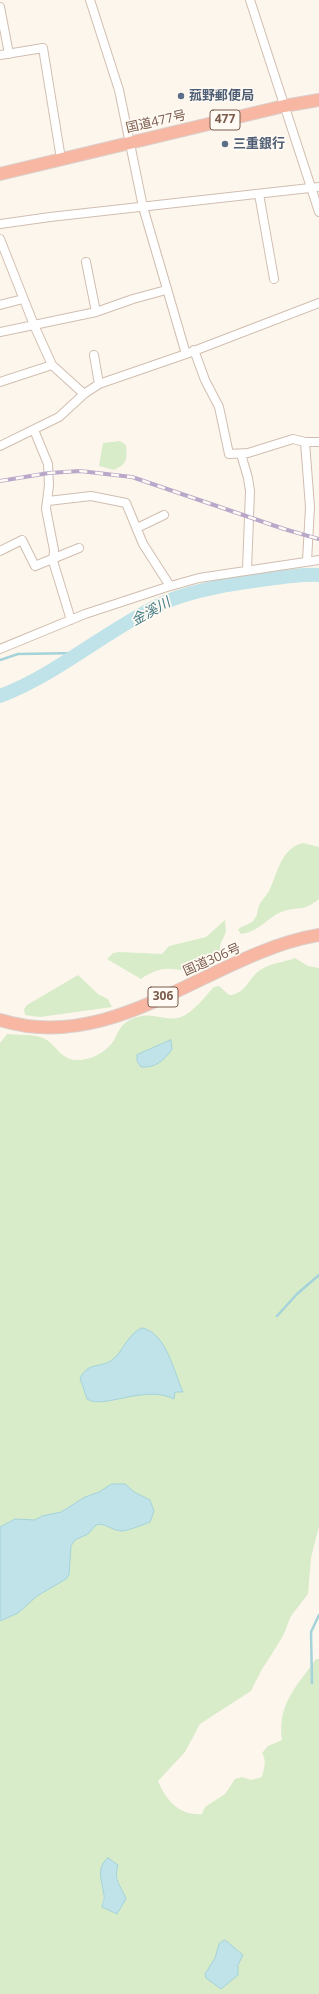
<!DOCTYPE html>
<html>
<head>
<meta charset="utf-8">
<style>
  body { margin:0 }
  canvas { display:block; background:#fdf6ec }
</style>
</head>
<body>
<canvas width="319" height="1994"></canvas>
<script>
const context = document.querySelector('canvas').getContext('2d');
context.lineJoin = 'round';
function paint(path, color) {
  context.fillStyle = color;
  context.fill(path, 'evenodd');
}
function trace(path, color, width, dash) {
  context.strokeStyle = color;
  context.lineWidth = width;
  context.lineCap = dash ? 'butt' : 'round';
  context.setLineDash(dash || []);
  context.stroke(path);
}
function drawText(font, color, halo, rows, align = 'center') {
  context.font = font + ' "Open Sans","Noto Sans JP",sans-serif';
  context.lineWidth = 3.5;
  context.setLineDash([]);
  context.textBaseline = 'middle';
  context.strokeStyle = halo;
  context.fillStyle = color;
  for (const [text, x, y, turn = 0] of rows) {
    context.save();
    context.translate(x, y);
    context.rotate((+turn || 0) * Math.PI / 180);
    context.textAlign = isNaN(turn) ? turn : align;
    if (halo) context.strokeText(text, 0, 0);
    context.fillText(text, 0, 0);
    context.restore();
  }
}
const green = new Path2D(`
  M120,441L126,445C127,460 128,463 114,470L99,466L103,443Z
  M303,843L319,847V899C303,912 301,906 284,911C266,917 262,931 241,934L238,930C243,924 252,925 255,918C258,915 257,910 259,906C261,900 266,897 269,891C278,873 280,849 303,843Z
  M225,920L226,932L220,945L221,956C212,962 203,968 192,970C183,971 172,968 164,969C157,970 147,974 141,979L107,959L113,953L119,952L162,954L169,946L206,937Z
  M295,958L308,966L319,968V1526L311,1558L308,1594L291,1616L283,1636L261,1671L251,1691L200,1724L185,1752L158,1781C166,1800 179,1816 202,1814L205,1807L225,1794L235,1779L242,1777L251,1780L262,1777C264,1768 267,1761 262,1753L268,1746L282,1740C277,1704 297,1686 316,1659H319V1994H0V1043L7,1034C18,1035 33,1034 43,1038C56,1044 59,1058 75,1060C89,1061 103,1054 112,1043C118,1035 118,1027 128,1021C151,1008 163,1023 181,1017C193,1013 205,996 214,987L219,986L229,995C247,994 248,977 262,969C271,963 285,962 295,958ZM105,1861L116,1870L119,1887L116,1914L102,1904C107,1890 96,1874 105,1861Z
  M78,975L98,994L108,999L112,1007L40,1017L25,1015L24,1009L27,1005Z`);
const water = new Path2D(`
  M171,1040L172,1049C164,1061 155,1068 141,1067L137,1061V1055Z
  M142,1328C166,1332 174,1372 183,1392H175L174,1399C145,1384 103,1410 87,1399L80,1378C89,1361 99,1369 112,1360C123,1352 128,1333 142,1328Z
  M112,1484H125L134,1492L150,1500L154,1511L150,1522C145,1524 127,1531 122,1531C112,1531 105,1522 96,1525L88,1534L75,1540L71,1546L69,1575L66,1579L37,1596L18,1613L0,1621V1527L15,1519L35,1520L42,1516L61,1512L85,1497L99,1492Z
  M108,1858L118,1865C113,1881 121,1885 126,1899L117,1914L102,1907C102,1904 104,1901 104,1898C104,1885 94,1868 108,1858Z
  M225,1940L243,1955L238,1965V1975L221,1989L206,1978L205,1974L215,1958L219,1944Z`);
const stream = new Path2D(`
  M0,660L18,654L79,653
  M277,1316L297,1294L319,1275
  M312,1683L311,1632L319,1615`);
const river = new Path2D(`
  M0,696C58,674 105,631 161,604C194,588 246,582 283,577C295,576 307,574 319,575`);
const minor = new Path2D(`
  M90,0L119,90L143,207L186,354
  M250,0L319,212
  M0,7L9,54
  M0,55L43,48L61,159
  M259,194L274,279
  M0,224L50,217L319,187
  M0,239L34,325L52,365L84,394
  M86,262L96,312
  M0,305L23,299
  M0,332L96,312L133,299L166,290
  M194,350L205,380L219,407L229,454L248,453L293,439L305,442H319
  M94,355L99,384
  M0,382L52,365
  M34,430L48,464L49,485L46,509L54,550L53,561L71,620
  M305,442L310,507L307,561
  M0,446L59,417L84,394L99,384L186,354L319,303
  M241,454L248,478L250,491L247,570
  M48,501L91,496L126,503L143,544L170,586
  M137,528L164,515
  M0,551L22,540L35,566L79,548
  M0,649L85,614L167,587L199,578L319,560`);
const highway = new Path2D(`
  M0,174L284,106L319,100
  M0,1020C116,1056 211,953 319,935`);
const rail = new Path2D(`
  M0,481L49,473L80,471L132,477L284,529L319,539`);
const markers = [
  [181,96,4,"#5c6f8a"],
  [225,144,4,"#5c6f8a"]
];
const shields = [
  [225,120,30],
  [163,997,30]
];
const shieldNames = [
  ["477",225,120],
  ["306",163,997]
];
const serviceNames = [
  ["菰野郵便局",189,96],
  ["三重銀行",233,144]
];
const streetNames = [
  ["国道477号",156,122,-13],
  ["国道306号",212,960,-24]
];
const waterNames = [
  ["金溪川",151,612,-29]
];
paint(green, '#d8ecc9');
paint(water, '#bfe3e8');
trace(water, '#a5d3da', 1);
trace(stream, '#a5d3da', 2.5);
trace(river, '#bfe3e8', 14);
trace(minor, '#d1beb0', 10);
trace(highway, '#dad1cd', 14);
trace(minor, '#fff', 8);
trace(highway, '#f7b7a3', 12);
trace(rail, '#b9a8c9', 4);
trace(rail, '#fffaf3', 2.5, [8]);
for (const [x, y, r, color] of markers) {
  const dot = new Path2D();
  dot.arc(x, y, r, 0, 2 * Math.PI);
  context.fillStyle = color;
  context.fill(dot);
  trace(dot, '#fffaf3', 1.5);
}
for (const [x, y, w] of shields) {
  const box = new Path2D();
  box.roundRect(x - w / 2, y - 10, w, 20, 3);
  context.fillStyle = '#fffaf3';
  context.fill(box);
  trace(box, '#7a5c4d', 1);
}
drawText('bold 12px', '#7a5c4d', null, shieldNames);
drawText('bold 13px', '#4e5e75', '#fffaf3', serviceNames, 'left');
drawText('13px', '#7a5c4d', '#fffaf3', streetNames);
drawText('italic 14px', '#437c86', '#fffaf3', waterNames);
</script>
</body>
</html>
